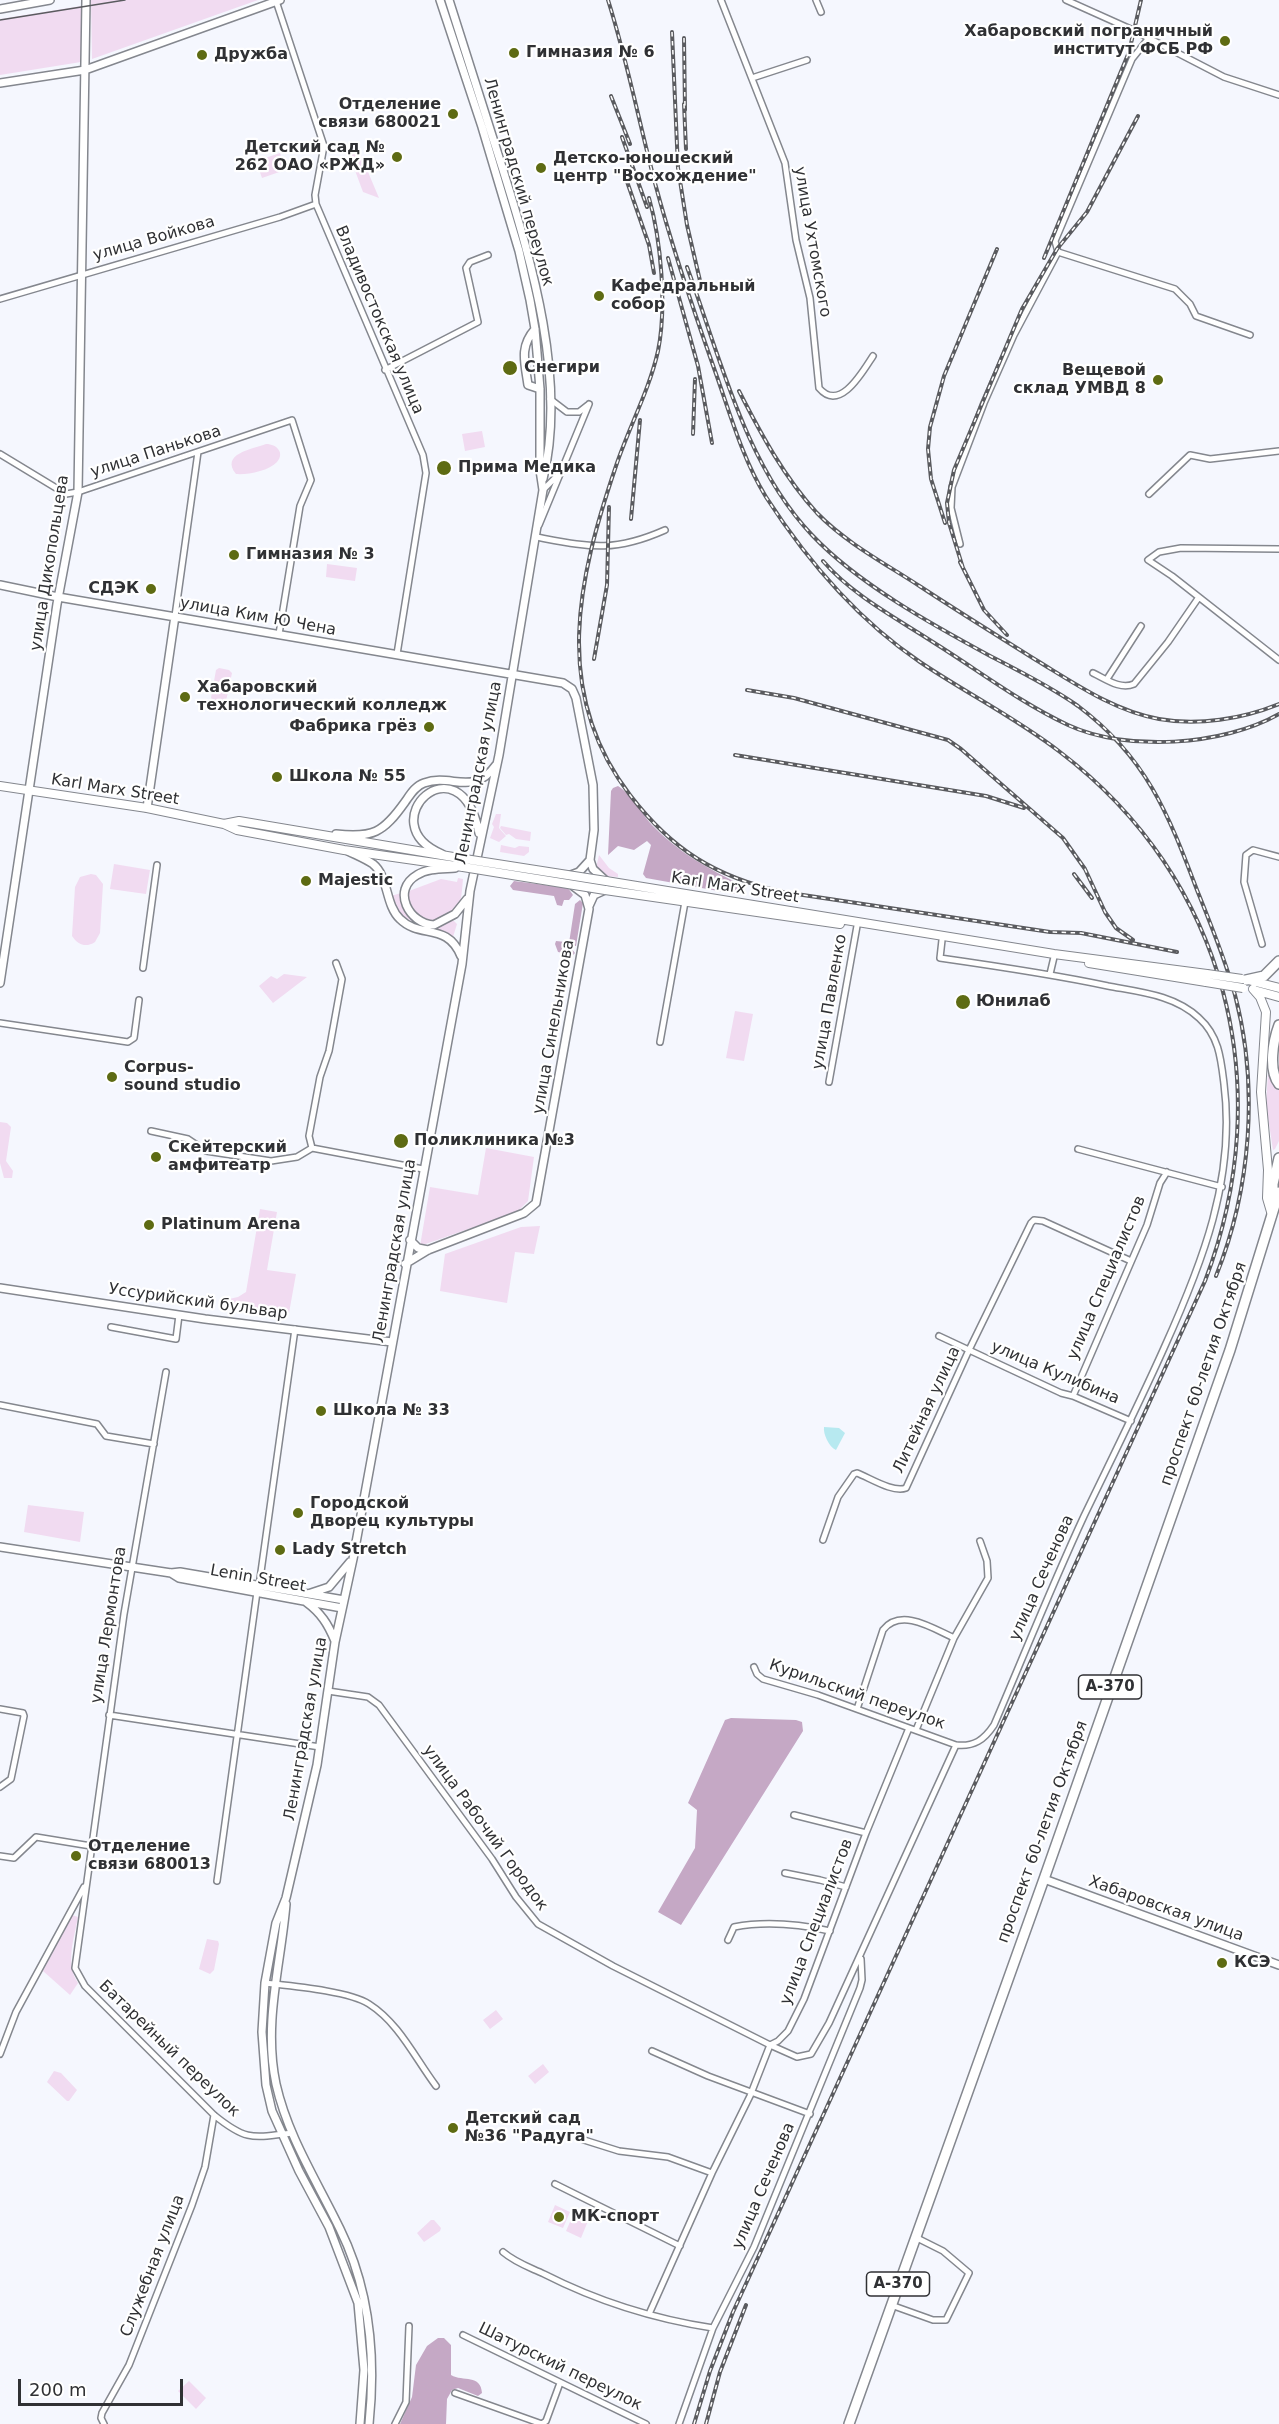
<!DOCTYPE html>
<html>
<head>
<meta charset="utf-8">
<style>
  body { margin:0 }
  #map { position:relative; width:1279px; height:2424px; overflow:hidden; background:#f5f7fe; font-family:"DejaVu Sans",sans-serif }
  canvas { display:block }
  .scale { position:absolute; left:18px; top:2379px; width:165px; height:27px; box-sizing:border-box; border:3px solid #303134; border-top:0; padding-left:8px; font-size:18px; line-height:21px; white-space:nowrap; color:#303134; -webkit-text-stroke:4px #fff; paint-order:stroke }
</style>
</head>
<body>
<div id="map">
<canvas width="1279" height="2424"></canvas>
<div class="scale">200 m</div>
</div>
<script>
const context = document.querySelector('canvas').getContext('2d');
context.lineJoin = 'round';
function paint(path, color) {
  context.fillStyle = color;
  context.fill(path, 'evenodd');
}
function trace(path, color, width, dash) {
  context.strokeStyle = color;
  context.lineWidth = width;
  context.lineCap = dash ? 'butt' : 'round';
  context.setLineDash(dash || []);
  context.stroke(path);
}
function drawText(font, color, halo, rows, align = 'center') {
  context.font = font + ' "DejaVu Sans",sans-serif';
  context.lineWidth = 4.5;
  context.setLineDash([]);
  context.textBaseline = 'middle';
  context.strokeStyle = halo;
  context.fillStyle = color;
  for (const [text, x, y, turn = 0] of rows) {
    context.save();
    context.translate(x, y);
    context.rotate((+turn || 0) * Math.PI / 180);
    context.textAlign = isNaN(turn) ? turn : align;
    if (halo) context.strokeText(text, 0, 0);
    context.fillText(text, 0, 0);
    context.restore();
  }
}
const green = new Path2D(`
  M91,0H258L92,59Z
  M81,6V62L0,75V19Z
  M357,146L379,198L363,192L347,149Z
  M280,153L285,170L262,178L256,161Z
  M482,431L485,447L465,451L462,434Z
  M266,444C277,444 285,453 277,462C269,471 247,475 236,474C220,454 252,449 266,444Z
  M327,564L357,568L355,581L326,577Z
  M219,668L229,670L232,673L226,701L223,703L213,701L211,698L216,670Z
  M496,814H501L499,828L506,836L499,842L490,838L494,827L492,824Z
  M501,826L531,832L530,841L516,839L509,834L506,835L500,828Z
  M501,845L515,848L519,846L529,847V852L524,856L500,852Z
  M599,855L609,868L618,874V877L605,876L596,868Z
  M114,864L150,870L146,894L110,889Z
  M91,874L96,875L103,884L100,933L95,942C86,948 78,945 72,936L75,887L80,877Z
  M458,878L463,879C462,888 462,902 457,908C441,930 403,921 409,891L441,879L457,882Z
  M401,893L404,909L417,923C402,918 396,911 391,896Z
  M450,921H454L457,924L453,937L432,928Z
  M284,974L307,977L273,1003L259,986L271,976L277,979Z
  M735,1011L753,1014L744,1061L726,1058Z
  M1268,1074L1279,1089V1141L1275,1149L1273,1150L1266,1104Z
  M0,1122L7,1123L11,1127L6,1161L13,1171L12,1178H4L0,1163Z
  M486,1148L534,1157L528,1201L517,1212L420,1246L430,1187L478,1195Z
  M260,1209L277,1212L267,1270L296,1274L289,1313L228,1304L229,1299L238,1297L246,1292Z
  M540,1226L534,1254L515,1252L507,1303L440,1291L445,1254L521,1227Z
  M28,1505L84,1512L80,1542L24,1532Z
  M72,1915L78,1917C74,1939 65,1964 78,1983L70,1995L43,1971Z
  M207,1939L218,1941L219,1944L214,1970L210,1974L199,1969Z
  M496,2010L503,2019L490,2029L483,2020Z
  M543,2064L549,2072L535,2084L528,2076Z
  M54,2071L61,2073L77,2090L69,2101H67L47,2082Z
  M555,2205L570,2212L563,2228L548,2222Z
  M573,2215L588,2221L581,2238L566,2231Z
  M431,2220H434L441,2228L440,2231L424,2242L417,2233Z
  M189,2381L206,2398L196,2409L178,2391Z`);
const forest = new Path2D(`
  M618,786C630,793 642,814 652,825C678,852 708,869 742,885L744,888L735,894L646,878L643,874L651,845L647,841L634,850L618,846L608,855L611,791L613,788Z
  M514,881L568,888L573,895L569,900H564L562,906L557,905L554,896L513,890L510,886Z
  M580,900L583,903L576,946H571L569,943L575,904Z
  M556,941L566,942L575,953L573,955L558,952L555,944Z
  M731,1718L796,1720L802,1722L803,1731L681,1925L658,1912L695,1848L697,1810L688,1803L725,1720Z
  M438,2338H444L451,2345V2375C463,2382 481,2374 482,2393L478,2396L458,2388L452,2390L447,2399L446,2424H400L412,2397L416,2365L427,2346Z`);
const water = new Path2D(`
  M824,1427L839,1428L845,1433L836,1450C829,1447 823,1434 824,1427Z`);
const street = new Path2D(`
  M721,0L785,163L796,240L810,298L819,388C840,413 863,371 873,356
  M816,0L821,12
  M1066,0L1135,31L1224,77L1279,95
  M276,1L324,146L315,195L316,204L423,455L426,473L397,654
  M752,78L807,60
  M1058,252L1175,289L1190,304L1196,316L1250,335
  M0,299L280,217L316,204
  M385,370L478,322L466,268L470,262L488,255
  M550,399L567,412H579L588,405
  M0,454L66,494L78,492L292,420L311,480L300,506L279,634
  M543,490L558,475
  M1149,494L1190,455L1210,459L1279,451
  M539,525L589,404
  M536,537C590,547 613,553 665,530
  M960,544L951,508L952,487L984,403L1014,335L1058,252L1055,241L1132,59L1148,39
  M1279,549L1181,548L1159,552L1148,560L1172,576L1279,660
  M175,616L198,452
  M1093,673C1106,679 1120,690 1134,684L1168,642L1199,597
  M1107,679L1141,626
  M1262,944L1244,882L1246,855L1253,850L1279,857
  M143,968L157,865
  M1050,974L1054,957
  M0,1023L128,1042L134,1038L139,1000
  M660,1042L685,902
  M829,1082L857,926
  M151,1131L188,1139L206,1151L271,1161L297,1157L312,1148L423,1169
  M312,1148L309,1136L320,1077L329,1051L342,979L336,963
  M1078,1149L1222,1187
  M111,1327L176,1339L179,1315
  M939,1336L1061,1393L1073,1396L1131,1421
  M166,1372L124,1614L75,1968L85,1986L214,2115C246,2141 252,2138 292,2133
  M1073,1396L1147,1225L1160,1183L1167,1172
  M0,1405L97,1424L106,1436L154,1444
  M823,1540L838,1497L854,1474L857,1473C870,1478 893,1493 906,1488L969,1350L1031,1223L1034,1220L1043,1221L1131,1261
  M259,1586L295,1329
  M754,1667L757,1674L763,1679L818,1695L956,1745
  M328,1691L368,1697L379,1705L492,1859L516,1897L538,1924L613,1966L770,2045L797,2057L811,2054L829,2023L956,1745C974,1747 984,1740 994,1725C1024,1655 1052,1585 1084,1516C1111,1460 1139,1404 1164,1348C1202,1264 1236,1178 1224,1084C1221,1059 1219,1036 1199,1018C1175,995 1140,992 1108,986C1052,974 996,966 940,958L942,940
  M0,1709L23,1713L24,1716L11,1779L0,1787
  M857,1709L883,1630C901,1607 934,1629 954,1638
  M109,1715L320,1747
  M916,1730L954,1638L988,1578L987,1561L980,1541
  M794,1815L866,1833
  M0,1856L14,1858L36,1837L91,1846
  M785,1873L820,1880L846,1887
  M217,1881L257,1592
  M728,1940L734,1927C766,1921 798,1924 830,1931
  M265,1983C291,1986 349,1991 369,2004C399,2023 415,2058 436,2086
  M652,2051L708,2076L810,2114
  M0,2054L16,2012L84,1887
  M584,2140L619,2151L668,2157L712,2173
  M555,2184L680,2246
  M503,2252C516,2263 529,2267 544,2274C597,2301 654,2319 713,2328
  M891,2305L933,2320H946L969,2273L943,2251L915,2237
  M649,2314L712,2173L750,2096L770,2045L778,2041L788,2031L804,1999L866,1833L909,1728
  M463,2335L646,2424
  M455,2393L542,2424L546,2421L560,2383
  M104,2424L101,2418L102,2413L129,2365L192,2205L205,2167L214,2115
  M395,2424L406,2402L409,2326
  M679,2424L713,2328L754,2247L860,1988L862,1980L861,1959`);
const secondary = new Path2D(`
  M449,0C467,56 485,113 503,170C532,263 567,381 543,479
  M0,9L50,0
  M0,83L85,70L280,0
  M535,329C519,347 525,363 528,385L540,389
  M0,585L58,597L563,683L572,689L576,698L593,785L594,830L590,860L593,869L606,881
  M147,808L175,616
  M336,834C373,838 383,833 405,802C410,795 415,786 424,783C452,773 473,797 496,765
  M348,851C356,855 366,859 373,864C389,877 385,905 400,919C420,939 447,922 461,956
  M442,854C368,823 460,736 479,833
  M455,868C443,869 428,868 417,875C391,890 409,924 434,925L455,914L467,899
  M571,875L579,872L590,860
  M589,906L594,895L605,890
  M0,983L57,604L78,492L86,0
  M410,1240L418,1248L428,1250
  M405,1264L428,1250L524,1213L536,1203L589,909L585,895L573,886
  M0,1288L205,1319L392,1342
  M0,1547L171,1573L180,1572L344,1600
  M171,1573L179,1578L342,1608
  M308,1594L329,1587L350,1562
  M306,1602C321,1613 328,1624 335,1641
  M1044,1879L1279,1965
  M286,1904C281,1964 263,2023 276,2084C288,2137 317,2181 340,2229C370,2290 376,2357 369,2424
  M360,2424L364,2370L358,2303L329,2227L299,2171L272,2111L266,2085L262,2032L265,1983L276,1923L286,1898L317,1765L335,1642L353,1559L462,964L470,891L499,755L543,490L540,470V389L535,329L530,300L519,251L482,127L440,0`);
const primary = new Path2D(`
  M0,786L147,808L224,824L237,830L344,850L463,867
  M224,824L239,821L465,859
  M606,881L1054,954L1207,974
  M605,890L840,924
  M1089,963L1206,982
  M1248,980L1279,988
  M1253,989L1260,997L1266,1012L1261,1092L1268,1170L1267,1198L1272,1215
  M1254,990L1279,997`);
const highway = new Path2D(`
  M1246,980L1264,976L1279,961
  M1279,1025C1273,1041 1268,1070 1279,1084
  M1273,1201V1184L1279,1158
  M849,2424L1044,1879L1230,1350L1279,1192`);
const tram = new Path2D(`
  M0,20L125,0`);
const rail = new Path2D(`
  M608,0C627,60 639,122 655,183C672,247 693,309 715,371C730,413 742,458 766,497C806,559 858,620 920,662C966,693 1016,718 1060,752C1227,879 1279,1087 1205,1281L733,2312L710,2371L694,2424
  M672,32L678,168L687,225L701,285
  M684,38L685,110
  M611,96L630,144
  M684,104L686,149
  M622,137L647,207
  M623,170L649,245L654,273
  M649,198C661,240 667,307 658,351C649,391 629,427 616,466C578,578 551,692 630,795C672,850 716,877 783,892L1050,932L1081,933L1177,952
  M668,258L698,366L712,443
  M1044,258L1129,52L1141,0
  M687,267C720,356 745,465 812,535C858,584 933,625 992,657C1021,672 1051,687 1078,706C1146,757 1168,813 1197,890C1211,925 1225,959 1235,995C1259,1086 1251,1189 1216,1276
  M739,391C761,434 784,477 817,513C846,543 886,564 921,587C959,612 998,636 1036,660C1074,683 1114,711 1159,719C1198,726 1242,719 1279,704
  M693,434L695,379
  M631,519L640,420
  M945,523L931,479L928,449L930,427L944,376L997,249
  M823,561C853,596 898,619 936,644C979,671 1021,703 1068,725C1126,752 1223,746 1279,714
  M960,562L984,610L1007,635
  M963,568L949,523L947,503L954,470L1022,309L1057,249L1087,212L1138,116
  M594,659L607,585L609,507
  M747,690L794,698L948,740L961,749L1063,838L1085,869L1105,912L1116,928L1133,940
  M735,755L986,796L1024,808
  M1074,874L1092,898
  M706,2424L720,2372L746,2305`);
const primaryBridge = new Path2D(`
  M465,859L606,881
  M463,867L605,890
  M1207,974L1242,979
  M1206,982L1243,988`);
const markers = [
  [1225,41,6,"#5e6b13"],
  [514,53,6,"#5e6b13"],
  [202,55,6,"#5e6b13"],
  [453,114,6,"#5e6b13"],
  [397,157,6,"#5e6b13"],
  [541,168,6,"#5e6b13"],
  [599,296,6,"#5e6b13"],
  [510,368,8,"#5e6b13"],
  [1158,380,6,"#5e6b13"],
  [444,468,8,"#5e6b13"],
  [234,555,6,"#5e6b13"],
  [151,589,6,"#5e6b13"],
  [185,697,6,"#5e6b13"],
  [429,727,6,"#5e6b13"],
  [277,777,6,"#5e6b13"],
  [306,881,6,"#5e6b13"],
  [963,1002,8,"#5e6b13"],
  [112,1077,6,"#5e6b13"],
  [401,1141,8,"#5e6b13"],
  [156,1157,6,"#5e6b13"],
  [149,1225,6,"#5e6b13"],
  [321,1411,6,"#5e6b13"],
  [298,1513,6,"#5e6b13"],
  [280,1550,6,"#5e6b13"],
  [76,1856,6,"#5e6b13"],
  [1222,1963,6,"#5e6b13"],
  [453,2128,6,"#5e6b13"],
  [559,2217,6,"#5e6b13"]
];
const shields = [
  [1110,1687,63],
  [898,2284,63]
];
const shieldNames = [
  ["А-370",1110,1687],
  ["А-370",898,2284]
];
const poiNames = [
  ["Хабаровский пограничный",1213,32,"right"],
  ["институт ФСБ РФ",1213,50,"right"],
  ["Гимназия № 6",526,53],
  ["Дружба",214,55],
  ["Отделение",441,105,"right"],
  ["связи 680021",441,123,"right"],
  ["Детский сад №",385,148,"right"],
  ["262 ОАО «РЖД»",385,166,"right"],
  ["Детско-юношеский",553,159],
  ["центр \"Восхождение\"",553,177],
  ["Кафедральный",611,287],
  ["собор",611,305],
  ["Снегири",524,368],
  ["Вещевой",1146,371,"right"],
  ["склад УМВД 8",1146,389,"right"],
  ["Прима Медика",458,468],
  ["Гимназия № 3",246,555],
  ["СДЭК",139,589,"right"],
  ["Хабаровский",197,688],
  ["технологический колледж",197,706],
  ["Фабрика грёз",417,727,"right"],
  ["Школа № 55",289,777],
  ["Majestic",318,881],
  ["Юнилаб",976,1002],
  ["Corpus-",124,1068],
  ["sound studio",124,1086],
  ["Поликлиника №3",414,1141],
  ["Скейтерский",168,1148],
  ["амфитеатр",168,1166],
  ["Platinum Arena",161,1225],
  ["Школа № 33",333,1411],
  ["Городской",310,1504],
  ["Дворец культуры",310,1522],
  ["Lady Stretch",292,1550],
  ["Отделение",88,1847],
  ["связи 680013",88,1865],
  ["КСЭ",1234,1963],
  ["Детский сад",465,2119],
  ["№36 \"Радуга\"",465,2137],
  ["МК-спорт",571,2217]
];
const streetNames = [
  ["Ленинградский переулок",518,182,74],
  ["улица Войкова",154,239,-16],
  ["улица Ухтомского",812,242,80],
  ["Владивостокская улица",379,320,67],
  ["улица Панькова",156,452,-18],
  ["улица Дикопольцева",50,563,-81],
  ["улица Ким Ю Чена",258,617,10],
  ["Ленинградская улица",479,773,-79],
  ["Karl Marx Street",115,790,9],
  ["Karl Marx Street",735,888,9],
  ["улица Павленко",830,1002,-80],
  ["улица Синельникова",554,1027,-80],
  ["Ленинградская улица",395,1251,-80],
  ["улица Специалистов",1107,1278,-67],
  ["Уссурийский бульвар",198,1302,8],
  ["улица Кулибина",1055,1373,23],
  ["проспект 60-летия Октября",1204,1374,-71],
  ["Литейная улица",927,1410,-65],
  ["улица Сеченова",1042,1578,-66],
  ["Lenin Street",258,1579,10],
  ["улица Лермонтова",109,1625,-81],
  ["Курильский переулок",857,1695,19],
  ["Ленинградская улица",306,1729,-80],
  ["улица Рабочий Городок",485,1828,54],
  ["проспект 60-летия Октября",1043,1832,-70],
  ["Хабаровская улица",1166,1909,20],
  ["улица Специалистов",817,1922,-69],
  ["Батарейный переулок",169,2049,44],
  ["улица Сеченова",764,2186,-67],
  ["Служебная улица",153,2266,-69],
  ["Шатурский переулок",560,2367,26]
];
paint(green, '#f1dbf1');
paint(forest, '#c5a8c5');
paint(water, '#b7e9f0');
trace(street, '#84878e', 8);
trace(secondary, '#84878e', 10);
trace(primary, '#84878e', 10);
trace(highway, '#84878e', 12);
trace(street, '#fff', 5);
trace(secondary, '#fff', 7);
trace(primary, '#fff', 8);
trace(highway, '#fff', 9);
trace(tram, '#5a5b5f', 1.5);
trace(rail, '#5a5b5f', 4);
trace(rail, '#fff', 1.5, [4.5]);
trace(primaryBridge, '#84878e', 10, []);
trace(primaryBridge, '#fff', 8);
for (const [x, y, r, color] of markers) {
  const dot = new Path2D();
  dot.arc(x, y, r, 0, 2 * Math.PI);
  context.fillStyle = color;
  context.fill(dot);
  trace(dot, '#fff', 2);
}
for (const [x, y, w] of shields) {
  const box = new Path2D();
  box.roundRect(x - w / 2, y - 12, w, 24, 4.5);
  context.fillStyle = '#fff';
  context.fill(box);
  trace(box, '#303134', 1.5);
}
drawText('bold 15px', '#303134', null, shieldNames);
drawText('bold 16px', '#303134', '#fff', poiNames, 'left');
drawText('16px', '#303134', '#fff', streetNames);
</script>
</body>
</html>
